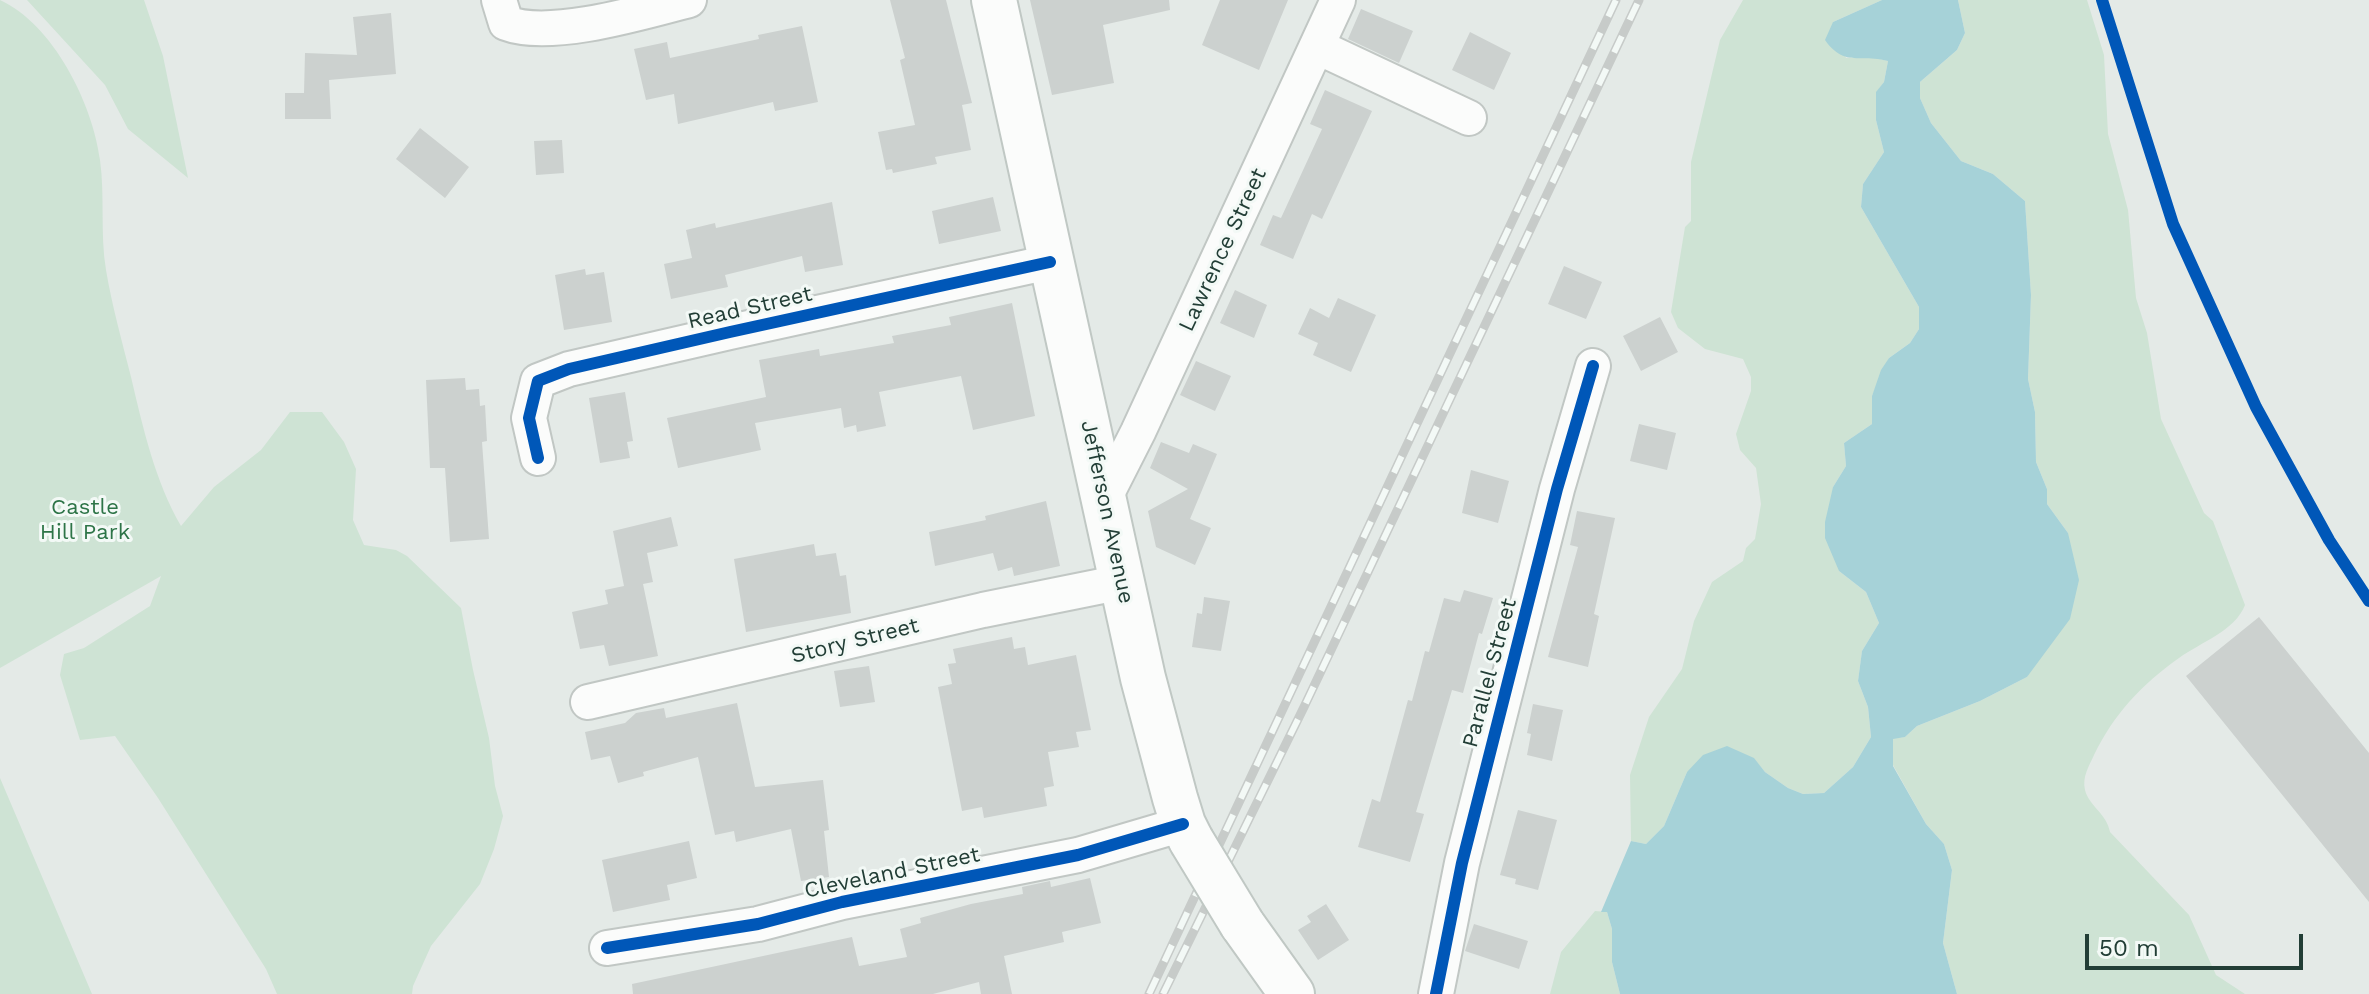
<!DOCTYPE html>
<html>
<head>
<meta charset="utf-8">
<style>
  body { margin:0 }
  #map { position:relative; width:2369px; height:994px; overflow:hidden; background:#e4eae7; font-family:"Work Sans",sans-serif }
  canvas { display:block }
  .scale { position:absolute; left:2085px; top:934px; width:218px; height:36px; box-sizing:border-box; border:4px solid #223e36; border-top:0; padding-left:10px; font-size:24px; line-height:28px; white-space:nowrap; color:#223e36; -webkit-text-stroke:6px #f3f9f6; paint-order:stroke }
</style>
</head>
<body>
<div id="map">
<canvas width="2369" height="994"></canvas>
<div class="scale">50 m</div>
</div>
<script>
const context = document.querySelector('canvas').getContext('2d');
context.lineJoin = 'round';
function paint(path, color) {
  context.fillStyle = color;
  context.fill(path, 'evenodd');
}
function trace(path, color, width, dash) {
  context.strokeStyle = color;
  context.lineWidth = width;
  context.lineCap = dash ? 'butt' : 'round';
  context.setLineDash(dash || []);
  context.stroke(path);
}
function drawText(font, color, halo, rows, align = 'center') {
  context.font = font + ' "Work Sans",sans-serif';
  context.lineWidth = 6;
  context.setLineDash([]);
  context.textBaseline = 'middle';
  context.strokeStyle = halo;
  context.fillStyle = color;
  for (const [text, x, y, turn = 0] of rows) {
    context.save();
    context.translate(x, y);
    context.rotate((+turn || 0) * Math.PI / 180);
    context.textAlign = isNaN(turn) ? turn : align;
    if (halo) context.strokeText(text, 0, 0);
    context.fillText(text, 0, 0);
    context.restore();
  }
}
const green = new Path2D(`
  M0,0C53,24 93,104 100,160C105,196 100,234 106,270C112,306 122,341 131,377C143,428 155,481 181,526L214,487L261,450L290,412H322L344,442L356,469L353,520L364,545L396,550L407,556L461,608L473,670L489,738L495,786L503,816L494,849L480,884L431,946L413,986L412,994H277L266,969L158,798L115,736L80,740L60,675L64,654L84,648L150,606L161,576L0,668Z
  M27,0H144L163,56L188,178L128,129L105,85Z
  M1743,0H1882L1833,22L1846,58L1869,56L1888,61L1884,82L1876,93V120L1884,152L1863,184L1861,207L1919,307V329L1910,343L1889,358L1872,396V424L1844,443L1846,466L1833,487L1839,571L1866,592L1879,623L1862,651L1858,681L1868,707L1871,737L1853,767L1824,793L1803,794L1788,788L1765,772L1753,758L1687,772L1664,826L1646,844L1631,841L1630,775L1649,717L1682,669L1694,621L1712,582L1743,561L1746,548L1755,539L1761,504L1756,468L1740,450L1736,434L1751,391V377L1743,359L1705,349L1678,328L1671,312L1685,227L1691,221V162L1720,40Z
  M1958,0H2087L2104,55L2108,134L2128,210L2136,298L2147,333L2161,419L2204,513L2213,521L2245,605C2235,631 2201,642 2179,658C2141,685 2114,714 2094,755C2089,766 2082,777 2085,790C2089,806 2107,814 2110,832L2189,915L2216,975L2245,994H1957L1943,943L1952,870L1944,844L1926,824L1893,765V738L1905,737L1917,726L1980,701L2027,677L2068,533L2047,504V489L2036,462L2035,412L2028,379L2031,295L2025,201L1993,174L1961,161L1931,123L1920,98V82L1957,50L1965,33Z
  M0,778L92,994H0Z
  M1595,911L1607,912L1612,929V962L1620,994H1550L1561,952Z`);
const water = new Path2D(`
  M1882,0H1958L1965,33L1957,50L1920,82V98L1931,123L1961,161L1993,174L2025,201L2031,295L2028,379L2035,412L2036,462L2047,489V504L2068,533L2079,580L2070,619L2027,677L1980,701L1917,726L1905,737L1893,739V766L1926,824L1944,844L1952,870L1943,943L1957,994H1620L1612,962V929L1607,912H1601L1631,841L1646,844L1664,826L1687,772L1703,755L1727,746L1754,758L1765,772L1788,788L1803,794L1824,793L1853,767L1871,737L1868,707L1858,681L1862,651L1879,623L1866,592L1839,571L1825,538V522L1833,487L1846,466L1844,443L1872,424V396L1881,370L1889,358L1910,343L1919,329V307L1861,207L1863,184L1884,152L1876,120V92L1884,82L1888,61C1859,53 1845,68 1825,40L1833,22Z`);
const building = new Path2D(`
  M890,0H946L972,103L962,105L971,150L935,157L937,164L893,173L892,169L886,170L878,132L915,125L900,60L905,58Z
  M1030,0H1169L1170,10L1103,25L1114,83L1052,95Z
  M1220,0H1288L1259,70L1202,45Z
  M1361,9L1413,31L1399,63L1348,39Z
  M391,13L396,74L329,80L331,119H285V93H304L305,53L357,55L353,17Z
  M802,26L818,102L775,111L773,102L678,124L674,94L646,100L634,49L667,42L670,58L759,39L758,35Z
  M1470,32L1511,53L1494,90L1452,70Z
  M1325,90L1372,111L1322,219L1312,214L1293,259L1260,245L1273,215L1281,218L1322,129L1310,124Z
  M420,128L469,167L445,198L396,159Z
  M562,140L564,173L536,175L534,141Z
  M993,197L1001,231L939,244L932,211Z
  M832,202L843,265L805,272L802,256L725,275L728,287L671,299L664,264L692,258L686,230L715,223L716,228Z
  M1564,266L1602,282L1586,319L1548,304Z
  M585,269L586,275L604,272L612,322L564,330L555,275Z
  M1235,290L1267,305L1254,338L1220,323Z
  M1338,298L1376,315L1351,372L1313,355L1318,343L1298,334L1310,308L1329,318Z
  M1012,303L1035,416L973,430L961,376L879,392L886,426L857,432L856,425L844,428L841,408L755,423L761,450L678,468L667,418L766,397L759,360L819,349L820,356L894,343L892,336L951,325L949,317Z
  M1660,317L1678,352L1641,371L1623,336Z
  M1196,361L1231,376L1215,411L1180,395Z
  M465,378L466,390L479,389L480,406L485,405L487,441L482,442L489,539L450,542L445,468H430L426,380Z
  M625,392L633,441L627,442L630,458L600,463L589,398Z
  M1639,424L1676,433L1667,470L1630,461Z
  M1161,442L1189,453L1193,444L1217,454L1190,519L1211,528L1195,565L1156,547L1148,511L1188,489L1150,468Z
  M1471,470L1509,481L1498,523L1462,513Z
  M1046,501L1060,566L1014,576L1012,567L998,571L993,553L935,566L929,532L986,520L985,516Z
  M1577,511L1615,518L1594,614L1599,616L1588,667L1548,657L1578,547L1570,545Z
  M671,517L678,546L647,553L653,582L643,584L658,656L609,666L604,645L580,649L572,612L608,604L605,590L624,586L613,531Z
  M814,544L816,556L836,553L840,576L846,575L851,613L746,632L734,559Z
  M1464,590L1493,598L1482,634L1479,633L1463,693L1452,690L1416,812L1424,814L1410,862L1358,847L1372,799L1380,802L1408,700L1412,701L1425,651L1429,652L1444,598L1460,602Z
  M1204,597L1230,601L1221,651L1192,647L1197,613L1202,614Z
  M2259,617L2369,753V902L2186,676Z
  M1012,637L1014,649L1025,647L1028,665L1076,655L1091,730L1076,732L1079,747L1048,752L1054,786L1044,788L1047,806L984,818L982,807L962,811L938,687L952,684L948,664L956,663L953,649Z
  M869,666L875,702L840,707L834,671Z
  M737,703L755,787L823,780L829,830L824,831L829,877L801,881L791,829L736,842L734,831L715,835L698,757L643,772L644,776L618,783L610,756L591,760L585,732L625,723L636,713L664,708L666,718Z
  M1533,704L1563,710L1552,761L1527,755L1531,734L1527,733Z
  M1518,810L1557,820L1538,890L1515,884L1516,879L1500,875Z
  M689,841L697,878L667,885L670,900L613,912L602,860Z
  M1090,878L1101,923L1062,932L1064,942L1004,956L1012,994H981L979,982L933,994H633L632,984L852,937L859,966L907,957L900,929L921,923L920,918L971,904L1023,894L1022,887L1050,881L1051,887Z
  M1326,904L1349,940L1318,960L1298,930L1311,922L1307,916Z
  M1474,924L1528,941L1519,969L1465,951Z`);
const street = new Path2D(`
  M499,0L506,23C550,40 643,12 689,0
  M1318,47L1469,118
  M538,458L529,418L538,381L569,369L730,332L1050,262
  M1104,499L1138,432L1338,0
  M588,702L983,610L1122,582
  M607,948L758,924L842,902L1078,855L1183,824
  M1436,994L1462,863L1557,489L1593,366`);
const secondary = new Path2D(`
  M994,0L1143,678L1175,798L1183,824L1191,840
  M1242,924L1292,994`);
const rail = new Path2D(`
  M1149,994L1616,0
  M1163,994L1304,707L1639,0`);
const secondaryBridge = new Path2D(`
  M1191,840L1242,924`);
const cycleway = new Path2D(`
  M2102,0L2173,224L2256,407L2329,540L2369,601
  M538,458L529,418L538,381L569,369L730,332L1050,262
  M607,948L758,924L842,902L1078,855L1183,824
  M1436,994L1462,863L1557,489L1593,366`);
const streetNames = [
  ["Lawrence Street",1223,250,-65],
  ["Read Street",750,308,-13],
  ["Jefferson Avenue",1107,512,78],
  ["Story Street",855,641,-14],
  ["Parallel Street",1490,673,-75],
  ["Cleveland Street",892,873,-12]
];
const parkNames = [
  ["Castle",85,508],
  ["Hill Park",85,533]
];
paint(green, '#cee3d4');
paint(water, '#a6d2d8');
paint(building, '#ccd1cf');
trace(street, '#c1c7c4', 38);
trace(secondary, '#c0c8c4', 48);
trace(street, '#fbfcfb', 34);
trace(secondary, '#fbfcfb', 44);
trace(rail, '#c7cbc9', 9);
trace(rail, '#f3f9f6', 6, [18]);
trace(secondaryBridge, '#c0c8c4', 48, []);
trace(secondaryBridge, '#fbfcfb', 44);
trace(cycleway, '#0057b8', 12);
drawText('22px', '#223e36', '#f3f9f6', streetNames);
drawText('22px', '#2d7447', '#f3f9f6', parkNames);
</script>
</body>
</html>
